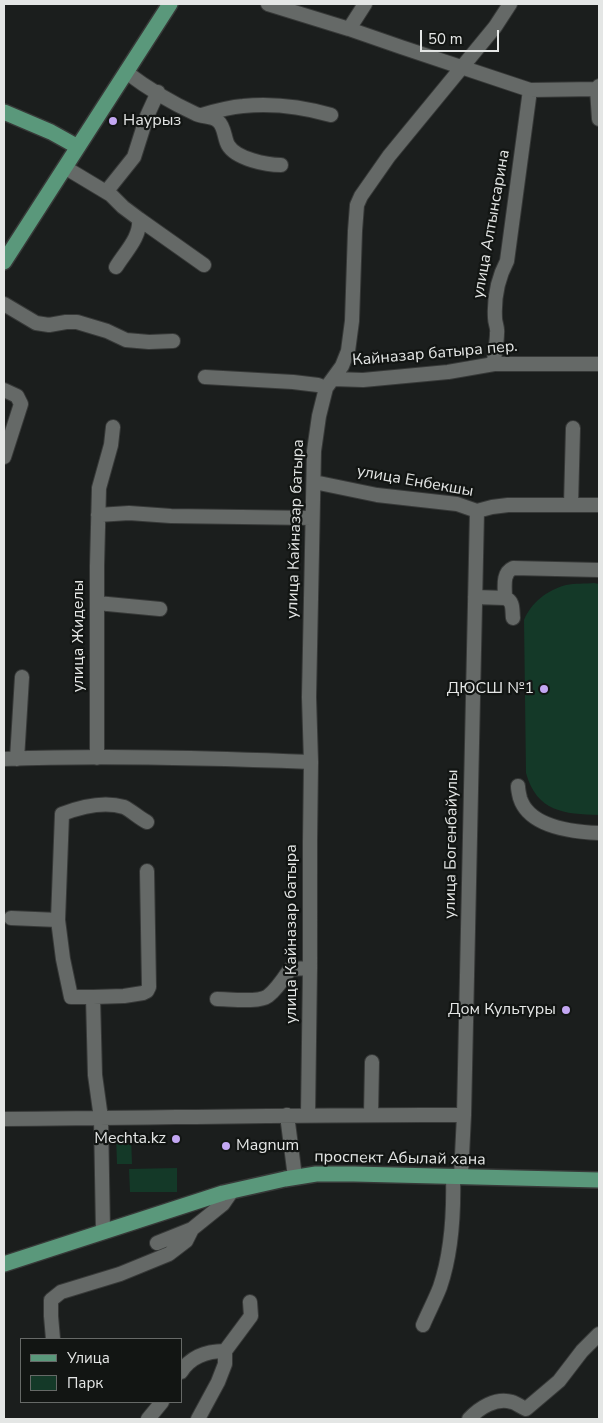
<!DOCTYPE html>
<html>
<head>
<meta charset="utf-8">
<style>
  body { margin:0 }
  #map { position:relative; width:603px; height:1423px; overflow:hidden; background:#1b1e1d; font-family:"Nunito Sans",sans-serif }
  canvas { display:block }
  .frame { position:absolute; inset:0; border:5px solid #e4e6e5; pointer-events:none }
  .legend { position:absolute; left:20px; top:1338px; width:162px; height:65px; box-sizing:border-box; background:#121513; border:1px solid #666967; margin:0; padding:6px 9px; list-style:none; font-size:15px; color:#e4e6e5 }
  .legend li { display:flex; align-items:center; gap:10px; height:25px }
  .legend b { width:25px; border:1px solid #666967 }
  .scale { position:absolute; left:420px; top:30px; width:79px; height:22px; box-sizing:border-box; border:2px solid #e4e6e5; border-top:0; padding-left:6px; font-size:15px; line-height:18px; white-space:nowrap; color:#e4e6e5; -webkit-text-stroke:4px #121513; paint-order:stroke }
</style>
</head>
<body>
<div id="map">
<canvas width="603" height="1423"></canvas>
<div class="frame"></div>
<ul class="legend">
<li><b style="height:6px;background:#5a987b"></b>Улица</li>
<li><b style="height:14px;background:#143928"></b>Парк</li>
</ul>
<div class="scale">50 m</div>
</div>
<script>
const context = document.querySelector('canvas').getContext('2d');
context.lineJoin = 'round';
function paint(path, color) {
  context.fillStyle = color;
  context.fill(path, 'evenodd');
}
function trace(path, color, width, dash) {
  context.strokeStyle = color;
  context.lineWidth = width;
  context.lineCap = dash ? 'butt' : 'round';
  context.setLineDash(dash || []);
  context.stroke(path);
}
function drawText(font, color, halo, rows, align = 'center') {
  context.font = font + ' "Nunito Sans",sans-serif';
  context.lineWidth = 4.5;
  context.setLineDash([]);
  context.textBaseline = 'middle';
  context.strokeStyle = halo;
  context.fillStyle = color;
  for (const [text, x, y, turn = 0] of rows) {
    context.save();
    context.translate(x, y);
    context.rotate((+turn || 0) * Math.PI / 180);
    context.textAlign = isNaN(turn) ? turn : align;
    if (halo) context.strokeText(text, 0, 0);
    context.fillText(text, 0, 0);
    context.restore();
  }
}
const green = new Path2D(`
  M594,583L599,584V815C564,814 537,812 526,773L524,620C531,603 547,590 566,585C575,583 585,584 594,583Z
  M116,1135H131L132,1164H117Z
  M177,1168V1192H130L129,1169Z`);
const minor = new Path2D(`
  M268,4L349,29L401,47L530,90L597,89
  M349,29L365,4
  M126,72C147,88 172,103 196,114C203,117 213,116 218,121C225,127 224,138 228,145C236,159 267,165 281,165
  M599,86L597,89L599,119
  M202,115C215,111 229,107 243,106C273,103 303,107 331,115
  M66,168L111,195L123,207L139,219C141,237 125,252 116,267
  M106,192L134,157L147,116L158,92
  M139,219L204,265
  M4,304L36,323L49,325L66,322H77L107,331L126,340L149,342L173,341
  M494,364C494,354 497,344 497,333C498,328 495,323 495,318C494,299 498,278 507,261L530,90
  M205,377L293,382L318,385L326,388
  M333,379L363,380L448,372L494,364H599
  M4,390L17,396L21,404L4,457
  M314,482L377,495L457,504L477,511L492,507L508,505H599
  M571,505L573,428
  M98,515L129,513L171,516L312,518
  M475,597L505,598C505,587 502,573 513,568L599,570
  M505,598C514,601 512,610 513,618
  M97,603L160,609
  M97,758V566L99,488L111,445L113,427
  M4,759C106,755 209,758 311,762
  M17,759L22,677
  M518,786C518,790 519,794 520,798C529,827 573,832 599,833
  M147,822C139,818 132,811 124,807C104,801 80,807 62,814L58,920L63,959L71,997H93L124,996L143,993L147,991L149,987L147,871
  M11,918L58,920
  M93,997L95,1075L101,1118L103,1231
  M217,999C229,999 259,1003 268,996C277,989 284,978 290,969L310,968
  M287,1115L295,1177
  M308,1115L310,968V842L311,762L309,697L314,451L319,416L326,388L342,366L348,351L352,321L355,231L357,205L361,196L389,156L495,27L510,4
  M371,1115L372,1062
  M4,1119C157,1118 311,1114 464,1115
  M461,1176L464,1115L477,511
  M157,1243L192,1229L223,1204L232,1191
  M423,1325C428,1313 435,1300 440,1287C452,1252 454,1213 453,1176
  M53,1339L51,1316V1300L61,1292L120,1274L169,1254L186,1241L192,1229
  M225,1351L251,1316L250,1302
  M181,1372C191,1356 208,1351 225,1351
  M148,1419L162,1402
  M198,1419L218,1382L225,1364V1351
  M469,1419C479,1408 496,1397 512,1402C516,1403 521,1407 526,1409L559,1381L582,1351L599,1334`);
const major = new Path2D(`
  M4,112L51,132L78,147
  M4,262L170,4
  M4,1264L223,1193L285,1179L316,1174H354L599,1180`);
const markers = [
  [113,121,5,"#c3a7f2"],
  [544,689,5,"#c3a7f2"],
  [566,1010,5,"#c3a7f2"],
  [176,1139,5,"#c3a7f2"],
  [226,1146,5,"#c3a7f2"]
];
const poiNames = [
  ["Наурыз",123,121,"left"],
  ["ДЮСШ №1",534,689],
  ["Дом Культуры",556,1010],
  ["Mechta.kz",166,1139],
  ["Magnum",236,1146,"left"]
];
const streetNames = [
  ["улица Алтынсарина",492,224,-80],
  ["Кайназар батыра пер.",435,354,-5],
  ["улица Енбекшы",415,482,10],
  ["улица Кайназар батыра",296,529,-88],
  ["улица Жиделы",79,636,-90],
  ["улица Богенбайулы",452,844,-89],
  ["улица Кайназар батыра",292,934,-90],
  ["проспект Абылай хана",400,1159,1]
];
paint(green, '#143928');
trace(minor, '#373938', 16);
trace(major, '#373938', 18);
trace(minor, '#656967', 14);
trace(major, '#5a987b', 15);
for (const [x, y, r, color] of markers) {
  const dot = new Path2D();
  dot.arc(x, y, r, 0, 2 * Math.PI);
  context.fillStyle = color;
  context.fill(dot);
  trace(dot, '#121513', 2);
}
drawText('16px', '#e4e6e5', '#121513', poiNames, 'right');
drawText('16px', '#e4e6e5', '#121513', streetNames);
</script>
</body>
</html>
